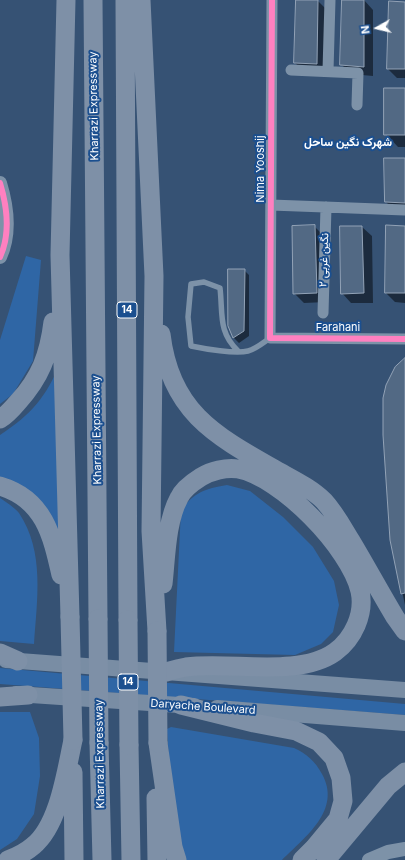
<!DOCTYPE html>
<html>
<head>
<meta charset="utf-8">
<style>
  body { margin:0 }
  #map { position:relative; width:405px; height:860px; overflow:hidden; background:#365274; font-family:Inter,sans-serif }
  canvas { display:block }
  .north { position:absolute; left:357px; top:8px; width:40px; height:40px; -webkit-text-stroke:3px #1b4f8f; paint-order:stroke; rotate:262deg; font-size:11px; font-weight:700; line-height:16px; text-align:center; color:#fff }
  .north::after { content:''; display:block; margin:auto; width:14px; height:18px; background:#fff; clip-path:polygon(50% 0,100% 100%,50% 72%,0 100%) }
</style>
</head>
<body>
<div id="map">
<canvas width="405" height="860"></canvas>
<div class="north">N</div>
</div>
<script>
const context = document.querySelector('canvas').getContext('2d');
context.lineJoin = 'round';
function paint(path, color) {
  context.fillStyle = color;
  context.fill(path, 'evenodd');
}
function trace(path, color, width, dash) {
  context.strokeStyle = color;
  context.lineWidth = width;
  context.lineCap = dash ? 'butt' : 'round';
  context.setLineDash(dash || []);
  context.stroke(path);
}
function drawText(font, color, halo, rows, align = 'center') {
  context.font = font + ' Inter,Vazirmatn,sans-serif';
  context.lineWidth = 4;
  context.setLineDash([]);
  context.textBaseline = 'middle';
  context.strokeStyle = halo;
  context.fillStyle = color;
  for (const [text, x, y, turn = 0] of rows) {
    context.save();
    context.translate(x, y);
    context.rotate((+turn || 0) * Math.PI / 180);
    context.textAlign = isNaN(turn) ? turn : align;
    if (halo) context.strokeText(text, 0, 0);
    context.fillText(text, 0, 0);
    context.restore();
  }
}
const green = new Path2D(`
  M26,256L41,260L33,361L13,394L0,404V340Z
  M61,362L59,541L0,481V435C33,413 45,398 61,362Z
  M227,485L250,491L283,517L313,547L334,581L339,605L333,632L321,644L295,655L174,652L181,510C195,492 204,489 227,485Z
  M0,498C6,502 14,507 19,513C45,552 37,600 34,644L0,641Z
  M0,668L405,704V715L0,684Z
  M0,712H30L39,738L40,776L34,814L17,839L0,850Z
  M171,727L294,748C307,754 315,761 322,774C342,810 305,837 282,860H182L170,777L167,729Z`);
const shadow = new Path2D(`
  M343,0H364L373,10V76L351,74L342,65Z
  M318,1L327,10L326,73L305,72L295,63Z
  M405,3V78H397L388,69Z
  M405,89V147H398L386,134Z
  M405,159V215L398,214L386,202Z
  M314,226L324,236L326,302L304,303L294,293Z
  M341,227H362L372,236L373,303H351L342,293Z
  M405,227V303L395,302L386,293Z
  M244,270L249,275V336L239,343L234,338L229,326Z
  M405,360V605L391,540Z`);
const building = new Path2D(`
  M296,0H318L317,64L294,63Z
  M342,0H364V67L340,65Z
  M389,1L405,2V69H387Z
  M384,88H405V135H384Z
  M384,158H405V203L385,202Z
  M315,225L317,293L293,294L292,226Z
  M386,225L405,226V293H385Z
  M340,226H362L364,293L341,294Z
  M228,269H245L244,331L233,338L228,326Z
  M405,358V593L401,594L390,540L383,435V398L386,385L395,367Z`);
const service = new Path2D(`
  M238,351C218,332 223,314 220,288L204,282L191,284L188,317L191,346C205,349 235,354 248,351C256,349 264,342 270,338`);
const minor = new Path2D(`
  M272,0L270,338L405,339
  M291,70L358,73L357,105
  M328,71L330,0
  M271,205L405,210
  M323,313L326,207`);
const tertiary = new Path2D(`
  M0,183C7,206 11,233 0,257
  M369,860L388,852L405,849`);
const secondary = new Path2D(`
  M6,660L405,690
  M16,694L194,706
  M217,708L405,723`);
const trunk = new Path2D(`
  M66,0L60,255L70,617
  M93,0L98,619
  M125,0L128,620
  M141,0L154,276L151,531L157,631
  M161,334C170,411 214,435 276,470C292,479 311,488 324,501C335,513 343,528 351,541C366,566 380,592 395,617L405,631
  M0,419C7,415 12,409 18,402C40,378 49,355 53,322
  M0,486C44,499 52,535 61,575
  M163,584C166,558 166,522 179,498C183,489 193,482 201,477C211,471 226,467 238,469C281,477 350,548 360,591C365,614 353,639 335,652C299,678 230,661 186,667C180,668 173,670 166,672
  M0,653L18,661
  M0,697L28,695
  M181,705L254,723L296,731L319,742L334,758L341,778L343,801L338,819L314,848L302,860
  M99,743L102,860
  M158,743L173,847L177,860
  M129,745L131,860
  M73,772L74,860
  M156,798L157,860
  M8,860C16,857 26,852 33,846C59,825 66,772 73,740
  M326,860L388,786L405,772`);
const trunkBridge = new Path2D(`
  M70,617L73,740
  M98,619L99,743
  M128,620L129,745
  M157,631L158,743`);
const cycleway = new Path2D(`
  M272,0L270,338L405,339
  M0,183C7,206 11,233 0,257`);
const shields = [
  [127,310,20],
  [128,682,20]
];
const shieldNames = [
  ["14",127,310],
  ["14",128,682]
];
const streetNames = [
  ["Kharrazi Expressway",94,106,-91],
  ["Nima Yooshij",261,169,-90],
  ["نگین غربی ۲",324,260,-88],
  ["Farahani",338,328],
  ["Kharrazi Expressway",97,430,-91],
  ["Daryache Boulevard",203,707,4],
  ["Kharrazi Expressway",100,754,-91]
];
const neighbourhoodNames = [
  ["شهرک نگین ساحل",348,142]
];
paint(green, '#2f66a5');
paint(shadow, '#0007');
paint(building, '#526984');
trace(building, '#92a2b6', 1);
trace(service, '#7d92a8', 5.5);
trace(minor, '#7d92a8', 11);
trace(tertiary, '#7d92a8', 14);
trace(secondary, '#798da4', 16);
trace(trunk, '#7e90a7', 19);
trace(trunkBridge, '#7e90a7', 19);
trace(cycleway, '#ff80c0', 6);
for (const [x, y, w] of shields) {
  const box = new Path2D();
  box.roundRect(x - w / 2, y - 8, w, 16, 3);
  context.fillStyle = '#1b4f8f';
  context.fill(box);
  trace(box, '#fff', 1);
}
drawText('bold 10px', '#fff', null, shieldNames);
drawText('11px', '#fff', '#1b4f8f', streetNames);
drawText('bold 12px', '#fff', '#1b4f8f', neighbourhoodNames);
</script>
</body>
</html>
